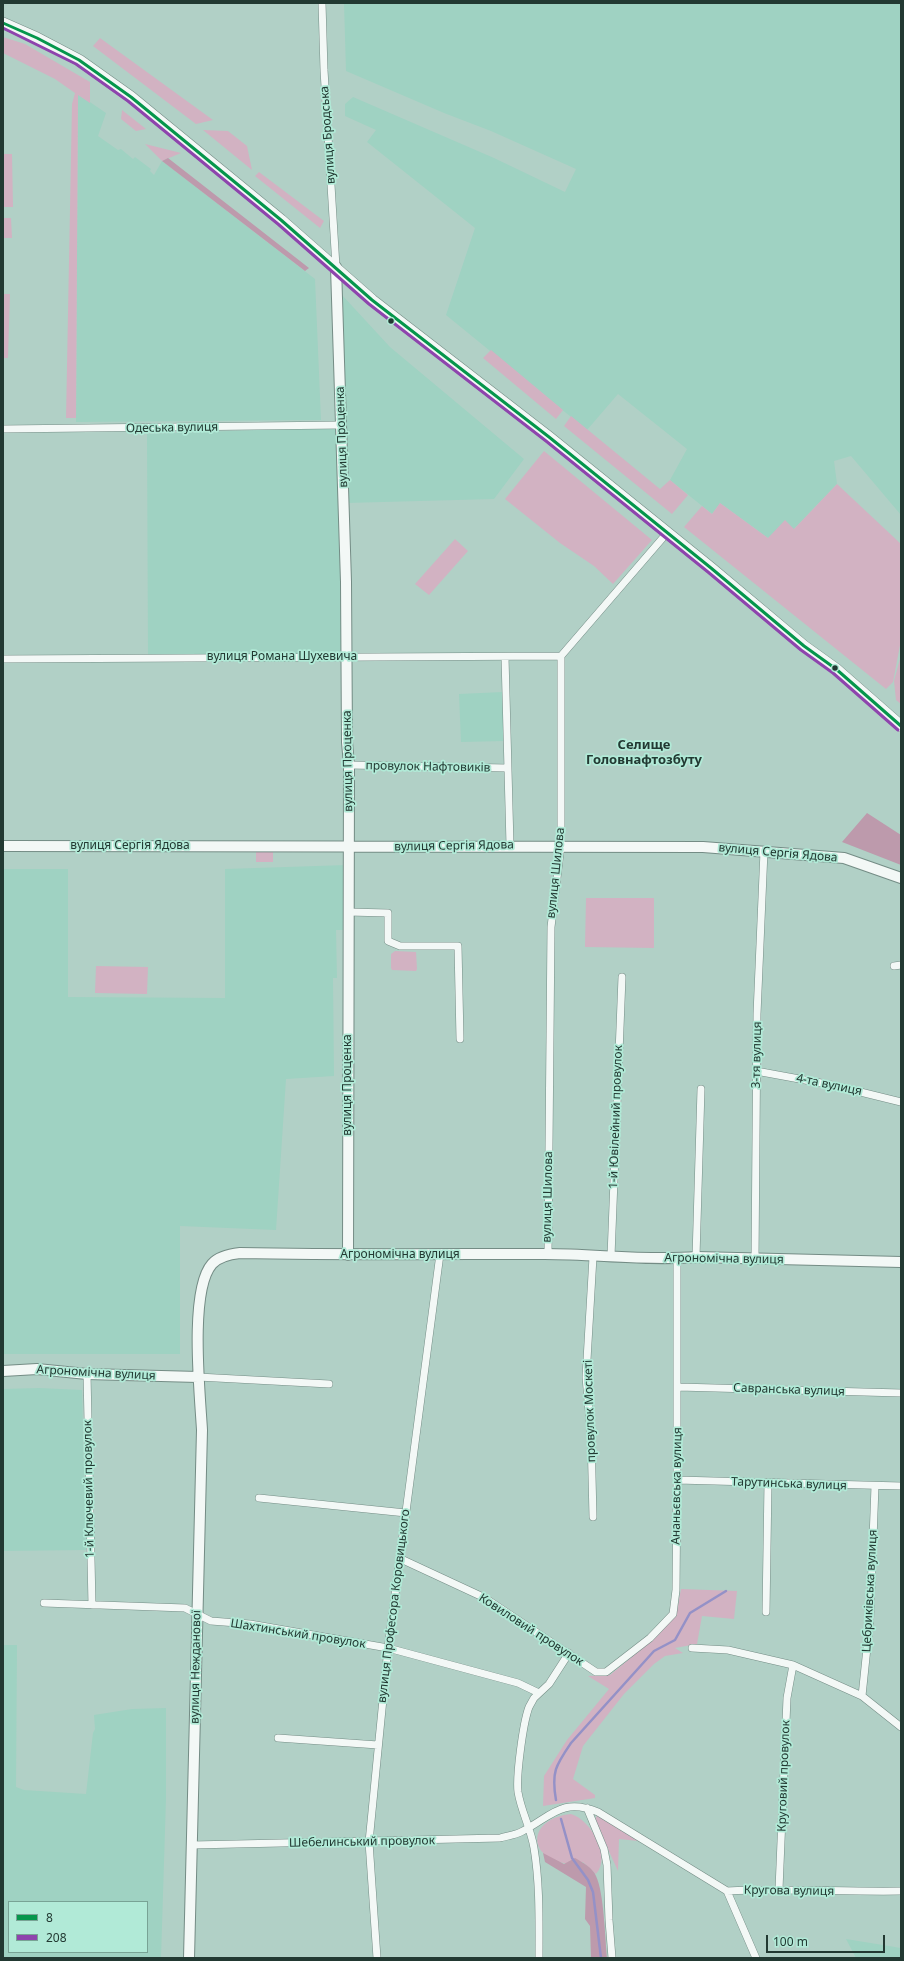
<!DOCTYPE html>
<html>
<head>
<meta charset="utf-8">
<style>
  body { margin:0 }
  #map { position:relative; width:904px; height:1961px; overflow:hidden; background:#b1d0c6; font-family:"Noto Sans",sans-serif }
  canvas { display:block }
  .frame { position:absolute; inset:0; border:4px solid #223932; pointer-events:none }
  .legend { position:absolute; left:8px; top:1901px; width:140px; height:52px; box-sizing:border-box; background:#b1ead7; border:1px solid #78a395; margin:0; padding:5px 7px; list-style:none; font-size:12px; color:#223932 }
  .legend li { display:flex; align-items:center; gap:8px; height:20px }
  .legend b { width:20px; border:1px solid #78a395 }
  .scale { position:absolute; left:766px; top:1935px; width:119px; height:18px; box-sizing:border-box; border:2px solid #223932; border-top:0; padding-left:5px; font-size:12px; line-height:14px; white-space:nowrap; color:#223932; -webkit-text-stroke:3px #b1ead7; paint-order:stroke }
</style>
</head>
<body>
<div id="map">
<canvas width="904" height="1961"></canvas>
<div class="frame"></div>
<ul class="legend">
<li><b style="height:5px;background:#05964c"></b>8</li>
<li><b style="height:5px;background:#8e44ad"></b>208</li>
</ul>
<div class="scale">100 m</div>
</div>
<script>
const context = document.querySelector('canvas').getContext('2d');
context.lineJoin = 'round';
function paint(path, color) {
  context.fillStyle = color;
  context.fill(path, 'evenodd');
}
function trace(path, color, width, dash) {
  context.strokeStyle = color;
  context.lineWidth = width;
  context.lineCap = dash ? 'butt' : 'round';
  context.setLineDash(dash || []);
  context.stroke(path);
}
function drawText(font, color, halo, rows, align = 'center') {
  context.font = font + ' "Noto Sans",sans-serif';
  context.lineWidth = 3.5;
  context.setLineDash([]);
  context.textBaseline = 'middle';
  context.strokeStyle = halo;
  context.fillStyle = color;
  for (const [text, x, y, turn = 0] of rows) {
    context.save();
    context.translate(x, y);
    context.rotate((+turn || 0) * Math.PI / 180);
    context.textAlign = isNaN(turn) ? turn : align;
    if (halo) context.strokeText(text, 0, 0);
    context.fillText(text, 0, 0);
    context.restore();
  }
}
const built = new Path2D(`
  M344,3H901V515L851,456L834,461L837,484L794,529L768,538L720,503L712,514L670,480L687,449L618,394L587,430L446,315L475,228L367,142L376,130L345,116V104L353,97L494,158L565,192L576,169L491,131L444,113L346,71Z
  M78,94L106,113L98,136L118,150L121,149L133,159L135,157L151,169L150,171L154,175L162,161L315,279L321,420L76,422Z
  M342,295L390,347L524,459L494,499L346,503Z
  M340,427L346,655L148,656L147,434Z
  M503,692L505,741L461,742L459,694Z
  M347,865L345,930H336L337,978H333L334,1076L286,1079L276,1230L180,1226V1354H3V869H68V997L225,998V869Z
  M39,1388L82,1390L86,1550L3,1551V1389Z
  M3,1645H17L16,1787L24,1790L86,1794L93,1733L95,1729L94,1715L132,1709L166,1708V1798L161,1958H3ZM9,1902H147V1952H9Z
  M846,1939L901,1948V1958H856Z`);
const green = new Path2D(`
  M3,37L25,44L90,82V103L78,95L76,418H66L72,104L75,93L55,79L3,53Z
  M100,38L213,120L196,124L93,46Z
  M122,110L146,129L136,131L121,119Z
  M203,130L228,131L247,146L252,170Z
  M145,144L181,153L162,161Z
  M3,154H12L13,207H3Z
  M259,172L324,221L320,228L255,176Z
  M3,218H11L12,238H3Z
  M3,294H10L8,358H3Z
  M491,350L563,410L556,419L483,358Z
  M571,416L660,489L670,480L688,495L672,514L564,426Z
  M544,451L652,540L613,584L594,566L560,543L505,499Z
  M837,484L901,544V640L893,682L886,689L684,527L702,506L712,514L720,503L768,538L785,520L794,529Z
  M455,539L468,551L429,595L415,584Z
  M901,655V704L896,700L894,681Z
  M256,851H273V862H256Z
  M586,898H654V948L585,947Z
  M395,951L416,952L417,969L416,971L392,970L391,968V954Z
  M96,966L148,967L147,994L95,993Z
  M681,1589L737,1591L734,1619L702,1616L697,1644L675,1648L683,1653L665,1656L654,1664L624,1694L583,1746L573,1779L595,1795V1798L543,1806L544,1776L567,1740L609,1689L588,1676L610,1675L651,1641L676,1616Z
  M571,1814C591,1820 612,1856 596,1874L583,1862C577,1863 569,1865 564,1863C525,1855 530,1818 571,1814Z
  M597,1815L638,1841L619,1839L618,1871L595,1821Z`);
const forest = new Path2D(`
  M168,158L309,268L305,271L162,161Z
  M867,813L901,835V865L842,842Z
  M543,1853L564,1864L575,1858C582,1862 593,1868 596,1876C604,1893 605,1937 607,1958H591L590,1926L585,1919L586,1887L545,1862Z`);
const stream = new Path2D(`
  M556,1800C551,1772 556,1765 571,1743L654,1651L675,1640L690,1613L726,1591
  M561,1819L572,1858L588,1880L593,1892L601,1958`);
const street = new Path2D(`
  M322,3L324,70L336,267
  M3,429L341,425
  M505,657L510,845
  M3,659L561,656
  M349,765L507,768
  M348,912L388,913V941L400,946H458L460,1039
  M894,966L901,965
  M756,1071L832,1085L901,1102
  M548,1254L551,927L561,845V656L667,533
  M611,1256L622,977
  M696,1257L701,1089
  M755,1260L757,1014L764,851
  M87,1374L92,1605
  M198,1377L329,1384
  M678,1387L901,1393
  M677,1480L901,1486
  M259,1498L406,1513
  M593,1517L591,1435L586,1377L593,1257
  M401,1559L485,1598L596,1672H606L650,1638L673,1614L676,1590L677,1480V1258
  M44,1603L185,1608L211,1621L250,1624L388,1648L518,1683L539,1693
  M766,1612L768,1483
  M692,1648L728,1650L793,1665L862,1696L901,1727
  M862,1696L870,1619L875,1486
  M278,1738L378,1745
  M587,1808L604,1849L607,1865L609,1920L612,1958
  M193,1845L500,1838C507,1836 515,1835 521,1832C551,1817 561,1797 598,1812L727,1891
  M779,1889L787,1698L793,1665
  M377,1958L369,1842L388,1648L440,1254
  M539,1958C539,1922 540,1884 534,1848C531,1829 521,1811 518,1792C516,1776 523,1723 529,1707L534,1698L549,1684L569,1653
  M756,1958L727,1891C785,1888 843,1892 901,1891`);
const secondary = new Path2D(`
  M336,267L346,582L347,742L349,765L348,1255
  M3,846L703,847L844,858L901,878
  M3,1371L37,1369L87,1374L198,1377
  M189,1958L202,1430C200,1394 189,1290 212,1264C219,1256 231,1254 240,1253C342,1255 444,1254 545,1254C596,1254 646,1261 696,1257L901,1262`);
const primary = new Path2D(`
  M3,23L37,38L79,60L131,97L281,220L372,300L549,437L711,568L804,646L836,669L901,726`);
const bus1 = new Path2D(`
  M3,23L37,38L79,60L131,97L281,220L372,300L549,437L711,568L804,646L836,669L901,726`);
const bus2 = new Path2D(`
  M3,28L76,64L128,101L278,224L369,304L546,441L708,572L801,650L833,673L898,730`);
const markers = [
  [391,321,3.5,"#223932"],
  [835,668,3.5,"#223932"]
];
const streetNames = [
  ["вулиця Бродська",328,135,-94],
  ["Одеська вулиця",172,428,-1],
  ["вулиця Проценка",342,437,-92],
  ["вулиця Романа Шухевича",282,657],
  ["вулиця Проценка",348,761,-91],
  ["провулок Нафтовиків",428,767,1],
  ["вулиця Сергія Ядова",130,846],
  ["вулиця Сергія Ядова",454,846,-1],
  ["вулиця Сергія Ядова",778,853,5],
  ["вулиця Шилова",556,873,-84],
  ["3-тя вулиця",757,1055,-89],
  ["вулиця Проценка",348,1085,-90],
  ["4-та вулиця",829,1085,12],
  ["1-й Ювілейний провулок",616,1117,-88],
  ["вулиця Шилова",548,1197,-89],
  ["Агрономічна вулиця",400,1255],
  ["Агрономічна вулиця",724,1259,1],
  ["Агрономічна вулиця",96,1373,3],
  ["Савранська вулиця",789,1390,2],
  ["провулок Москеті",590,1411,-92],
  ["Тарутинська вулиця",789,1484,2],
  ["Ананьєвська вулиця",677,1486,-89],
  ["1-й Ключевий провулок",89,1489,-91],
  ["Цебриківська вулиця",870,1591,-87],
  ["вулиця Професора Коровицького",394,1606,-83],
  ["Ковиловий провулок",531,1630,33],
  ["Шахтинський провулок",298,1634,9],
  ["вулиця Нежданової",196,1667,-89],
  ["Круговий провулок",784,1776,-88],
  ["Шебелинський провулок",362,1842,-1],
  ["Кругова вулиця",789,1891,1]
];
const neighbourhoodNames = [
  ["Селище",644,745],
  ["Головнафтозбуту",644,760]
];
paint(built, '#9fd2c2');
paint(green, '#d2b2c2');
paint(forest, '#bd9aac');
trace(stream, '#9491c7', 2.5);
trace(street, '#748c85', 8);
trace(secondary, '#748c85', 12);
trace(primary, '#748c85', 12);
trace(street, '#f3f8f6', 7);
trace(secondary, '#f3f8f6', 10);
trace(primary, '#f3f8f6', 11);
trace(bus1, '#05964c', 3);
trace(bus2, '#8e44ad', 3);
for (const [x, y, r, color] of markers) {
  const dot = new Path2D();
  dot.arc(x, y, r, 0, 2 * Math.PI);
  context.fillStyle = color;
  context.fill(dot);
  trace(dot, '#b1ead7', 1.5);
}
drawText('12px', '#223932', '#b1ead7', streetNames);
drawText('bold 13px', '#223932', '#b1ead7', neighbourhoodNames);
</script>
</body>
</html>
